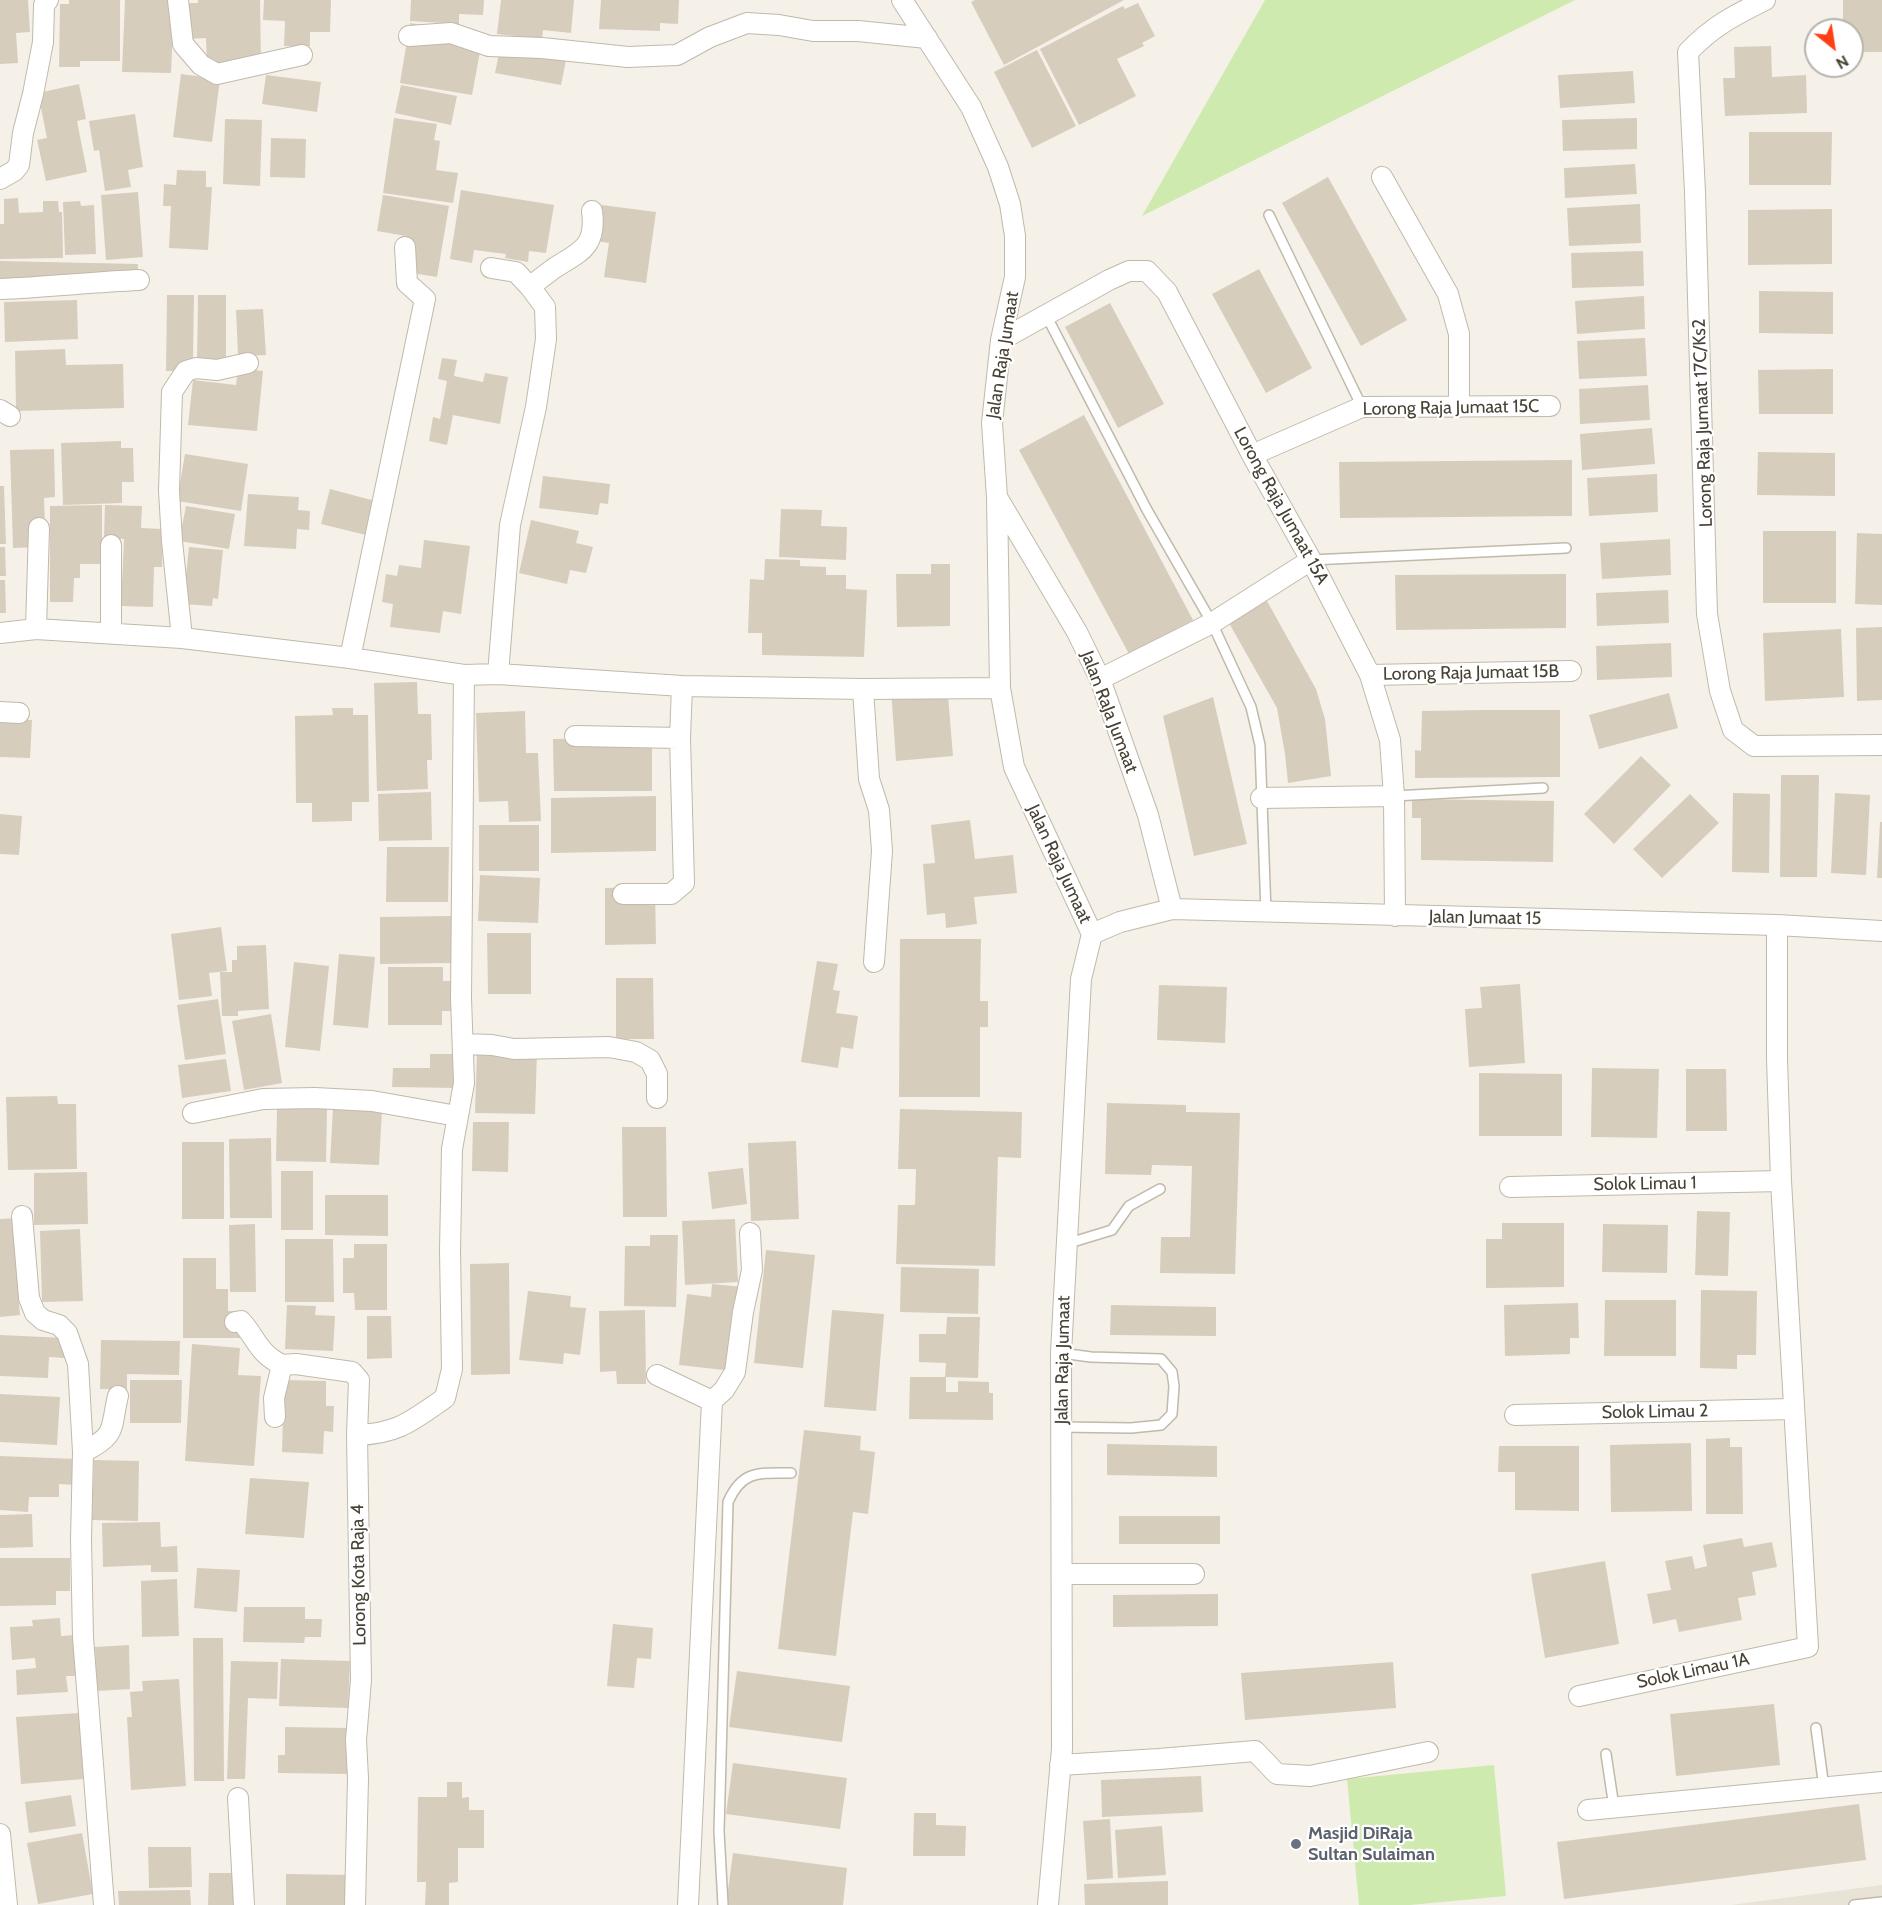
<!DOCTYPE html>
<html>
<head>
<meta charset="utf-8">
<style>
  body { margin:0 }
  #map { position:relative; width:1882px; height:1905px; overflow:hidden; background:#f5f1e8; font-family:Cabin,sans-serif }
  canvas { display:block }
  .north { position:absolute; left:1804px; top:18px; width:60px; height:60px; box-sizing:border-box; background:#fff; border:2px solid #b6b3af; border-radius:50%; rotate:150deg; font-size:16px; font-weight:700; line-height:24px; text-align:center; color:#484236 }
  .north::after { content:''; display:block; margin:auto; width:21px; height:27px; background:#ff3f14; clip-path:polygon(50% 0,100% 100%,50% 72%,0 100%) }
</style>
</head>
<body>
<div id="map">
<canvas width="1882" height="1905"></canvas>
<div class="north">N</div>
</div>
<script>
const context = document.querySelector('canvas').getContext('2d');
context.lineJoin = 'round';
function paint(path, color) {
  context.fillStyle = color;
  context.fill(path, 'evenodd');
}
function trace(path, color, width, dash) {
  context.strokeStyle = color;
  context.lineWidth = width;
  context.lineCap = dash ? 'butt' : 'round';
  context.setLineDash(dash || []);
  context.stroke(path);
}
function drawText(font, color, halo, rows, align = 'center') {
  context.font = font + ' Cabin,sans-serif';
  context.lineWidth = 4.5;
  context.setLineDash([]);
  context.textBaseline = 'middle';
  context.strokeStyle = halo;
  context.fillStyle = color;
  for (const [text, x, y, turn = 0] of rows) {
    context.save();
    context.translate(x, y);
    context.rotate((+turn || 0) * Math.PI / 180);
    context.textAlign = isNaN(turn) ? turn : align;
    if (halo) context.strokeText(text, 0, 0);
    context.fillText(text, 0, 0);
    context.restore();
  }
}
const residential = new Path2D(`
  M1882,1885V1905H1731Z`);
const green = new Path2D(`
  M1265,0H1575L1142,216Z
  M1494,1765L1506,1896L1410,1905H1359L1347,1779Z`);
const building = new Path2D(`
  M0,0H28L30,32L16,33L18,63L0,64Z
  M69,0H120V61H80V67H59L60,4H69Z
  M125,0H174L171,73L122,72Z
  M198,0H260L261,63L207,64L206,38L188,39V3H198Z
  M264,0H331L330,32H310V46H284L285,21L263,20Z
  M411,0H484L483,15L459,14V24L410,21Z
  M501,0H574L571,33L543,30L542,39L497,34Z
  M601,0H679L678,24L660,23V31L599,29Z
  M975,0H1124L1004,65L971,2Z
  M1843,0H1882V52H1852V30H1843Z
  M1138,3L1155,36L1142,43L1144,46L1117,59L1136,96L1079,125L1040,49L1123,6L1125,9Z
  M410,23L463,32L482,41L472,95L400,83Z
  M501,43L567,55L561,85L495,73Z
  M1771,46L1772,77L1806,75L1807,113L1725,116L1723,78H1735L1734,47Z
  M1037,50L1076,126L1032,148L994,72Z
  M1633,71L1635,103L1560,108L1558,75Z
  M181,74L220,79L212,142L173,137Z
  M266,75L321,82L317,112L262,104Z
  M79,84L86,119L77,121L87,172L46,181L37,140L47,138L38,93Z
  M401,85L457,96L451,125L395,113Z
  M135,114L143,167L128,170L131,187L105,191L99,150L94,151L89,121Z
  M394,118L437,124L434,140L440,141L436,170L458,173L453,203L383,193Z
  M1637,118V149L1563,151L1562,120Z
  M225,119L262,120L260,186L223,184Z
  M1749,132H1832L1831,185H1749Z
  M271,138L306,139L305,178L270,177Z
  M1635,164L1637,194L1565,198L1564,168Z
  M177,170L206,171V187H212L208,250L169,248L171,206H163L164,184L176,185Z
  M1328,177L1407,320L1361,346L1282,203Z
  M461,190L554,205L546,253L529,251L528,262L505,258L506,254L474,250L472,263L450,259Z
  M138,192L143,257L106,260L101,195Z
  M383,195L449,206L437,277L412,273L416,247L405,245L406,236L377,231Z
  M18,198L19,213L43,212V201H58L59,212H62L63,258L0,259V224H4V199Z
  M80,201L81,206L94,205L96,254L65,255L63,202Z
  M1640,204L1641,243L1569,246L1567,208Z
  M602,205L656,212L646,283L604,277L609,243L596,241Z
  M1832,209V264L1748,265V210Z
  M1643,251L1644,286L1572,288L1571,253Z
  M0,261L138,264L137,283L0,280Z
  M1259,269L1312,368L1266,393L1212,294Z
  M1759,291L1833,292V334L1759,333Z
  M167,295H194L193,361H182L181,371H166Z
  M198,295H226V361H197Z
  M1644,296L1645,329L1577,334L1575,301Z
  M77,300L78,339L5,342L4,302Z
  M1110,303L1164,404L1118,428L1065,327Z
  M263,309L266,355L238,356L236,310Z
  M1645,338L1647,376L1579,379L1577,341Z
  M65,349L66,365L123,364L124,408L16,411L15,351Z
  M442,358L457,360L454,376L483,382L485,373L508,377L500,424L453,415L447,445L429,441L433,417L440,419L447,381L438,379Z
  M238,368L263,371L257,431L188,425L193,380L236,385Z
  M1833,369V414H1759L1758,370Z
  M1648,385L1650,420L1580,424L1579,389Z
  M1084,415L1193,620L1129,654L1019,450Z
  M1652,428L1655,464L1582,470L1580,434Z
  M121,441V448H133L134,482H122V503L63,505L61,443Z
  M54,449L55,497L44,498L45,526L41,547L13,548L10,450Z
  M1758,452L1835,453V496L1757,495Z
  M185,454L248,464L241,511L177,501Z
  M1572,460V516L1340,518L1339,462Z
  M1657,474L1658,512L1589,516L1587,478Z
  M543,476L610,484L608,504L600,503L598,515L539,508Z
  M0,486H4L6,544H0Z
  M330,489L375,501L366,535L321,524Z
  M248,494L299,497L298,510L310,511L309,530L297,529L296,549L244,546Z
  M102,505V564H80V578H74L73,602H50V506Z
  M105,505L142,506L141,528L163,529L162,567H154L153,607L121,606L124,539L104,538Z
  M186,506L235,514L229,549L179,541Z
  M781,509L822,510L821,526L847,527L846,560L779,557Z
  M531,520L579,531L576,543L593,547L586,573L570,570L567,584L519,573Z
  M1763,531H1836V603H1763Z
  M1857,533L1882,534V605L1855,604Z
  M1670,539L1671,575L1602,579L1600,543Z
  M424,540L470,546L461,614L443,611L440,633L390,627L393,604L382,602L386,574L397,576L399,565L421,568Z
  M0,547H5L6,576H0Z
  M189,547L223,550L218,599L213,598L212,606L183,604Z
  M765,559L800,560V566L826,567V575H846V589L867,590L864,657L762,655V633H748L750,579L764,580Z
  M931,564H950V626L897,627L896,574H931Z
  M1566,574V628L1396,630L1395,575Z
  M0,580H5L6,613H0Z
  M1668,590L1669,623L1597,626L1596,593Z
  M1267,601L1316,689L1325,719L1331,776L1288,783L1285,754L1277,708L1229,623Z
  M1882,627V700L1857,701L1856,628Z
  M1841,629L1844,697L1765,701L1763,633Z
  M1671,643L1672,677L1597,680L1596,646Z
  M417,682L418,714H431L432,760H427L428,789L377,791L374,683Z
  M947,684L953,756L896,761L891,689Z
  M1669,693L1678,728L1599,749L1589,715Z
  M1213,697L1247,844L1194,856L1163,716Z
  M332,708H353V715H368L369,802H352V821L312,822V803H296L295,716L333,715Z
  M1484,710H1560V777L1415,778V750L1421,751L1422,711Z
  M525,711L526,753H538L541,821L509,822L508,801L479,802L476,713Z
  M0,719L32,720L30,758L0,757Z
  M652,738V791H554L553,739Z
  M1641,756L1671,785L1614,844L1584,814Z
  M1781,775H1819L1817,877H1780Z
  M431,792L432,840L379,841L378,794Z
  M1733,793L1770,794L1769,873L1732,872Z
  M1835,793L1870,795L1866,875L1831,873Z
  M1690,794L1719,823L1662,878L1633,849Z
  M656,796V851L551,853V798Z
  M1412,799L1554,801L1553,862L1421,860V818H1412Z
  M0,814L22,816L19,855L0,854Z
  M970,820L975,859L1013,855L1017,893L974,897L977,924L946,928L945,913L927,915L923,864L935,863L931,825Z
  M1880,822H1882V878H1877Z
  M479,825H539V871H479Z
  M387,847H449L448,902H386Z
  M480,875L540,878L538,923L478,921Z
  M655,887L656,944L605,945V888Z
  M451,916V963L380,964V917Z
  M221,927L227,971L209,973L212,996L179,1000L171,934Z
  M487,933H531V994H488Z
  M900,939H981L980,1001H988V1027H980V1097H899Z
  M266,945L269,1009L238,1011V1016H222L220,972H232V960H237V946Z
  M339,954L375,957L368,1028L333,1025Z
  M817,961L838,964L833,990L840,991L836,1013L858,1016L853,1049L841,1047L838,1068L801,1062Z
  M294,962L329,966L320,1051L285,1047Z
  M388,967H443V981H455V1011H442V1025H388Z
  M616,978H653L654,1039H616Z
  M1520,984L1525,1063L1469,1067L1465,1009L1482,1008L1480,987Z
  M1159,985L1227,987L1225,1043L1157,1040Z
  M218,999L226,1054L185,1060L177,1005Z
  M271,1014L282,1083L244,1090L232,1021Z
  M477,1050L537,1052L535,1114L475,1113Z
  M430,1054H456V1088L392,1087L393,1068H430Z
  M226,1059L231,1091L182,1098L178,1065Z
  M1592,1068L1659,1069L1657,1138L1591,1137Z
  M1686,1069H1726L1727,1131H1686Z
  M1479,1073L1562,1074V1136H1479Z
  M57,1096L58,1104H76L77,1169L8,1170L6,1097Z
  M1107,1103L1186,1105V1112L1240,1113L1235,1274L1160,1273L1161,1237H1190L1192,1166L1152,1165L1151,1175L1105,1174Z
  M333,1108L382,1110L379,1165L330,1163Z
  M277,1109H327L326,1162L276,1161Z
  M900,1109L1022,1112L1021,1158L998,1157L995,1266L896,1264L898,1205H915L916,1169H898Z
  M473,1122H509L508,1172L472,1171Z
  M622,1127H666L667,1217H623Z
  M271,1138L272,1218H230L229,1139Z
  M796,1141L799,1219L751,1221L748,1143Z
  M182,1142H224V1219H182Z
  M743,1168L747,1204L712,1209L708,1172Z
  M281,1171H313V1230H281Z
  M87,1172L88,1224L34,1225V1173Z
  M325,1195H388V1236L325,1235Z
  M1697,1211L1730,1212L1728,1276L1695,1275Z
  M19,1218L24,1281H17L20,1315L0,1317V1219Z
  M735,1219L738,1282L685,1285L682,1221Z
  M1502,1223H1564V1287L1486,1288V1239H1502Z
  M255,1224L256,1292H230L229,1225Z
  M1603,1224L1668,1225L1667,1273L1602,1272Z
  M80,1229L83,1301L42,1302L40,1231Z
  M650,1235H678L676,1307L624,1306L625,1246H650Z
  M285,1239H333L334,1302H285Z
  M354,1244H387V1310H355L354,1293H343V1258H354Z
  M766,1250L815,1255L803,1368L754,1363Z
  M183,1258H216V1289H228V1311L242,1312V1338H183Z
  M509,1263L510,1374L471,1375L470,1264Z
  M901,1267L979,1269L978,1314L900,1312Z
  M712,1284L743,1287L733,1371L679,1365L687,1294L711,1297Z
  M1701,1290L1757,1291L1756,1355H1737V1369L1700,1368Z
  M528,1291L571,1296L570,1307L586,1308L580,1355L564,1353L563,1364L519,1360Z
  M1605,1300H1676V1356H1604Z
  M1578,1303L1579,1338H1570V1354L1505,1356L1504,1305Z
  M287,1305L316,1306L315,1315L335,1316L333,1351L285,1349Z
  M1111,1305L1216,1307V1336L1110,1335Z
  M645,1310L646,1384H617L616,1371L600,1372L599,1311Z
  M832,1310L884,1314L876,1411L824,1407Z
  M367,1316H391L392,1358L367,1359Z
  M947,1317H980L978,1378L946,1377V1392H958V1381L989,1382V1393H993V1420L909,1419L910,1377H945L946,1363L919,1362V1334H946Z
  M0,1335L65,1338L64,1358L49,1357L48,1378L0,1376Z
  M101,1340L180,1341L179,1375L127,1374V1390L100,1389Z
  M192,1344L240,1348L238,1375L261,1376L254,1466L185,1461Z
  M130,1380H182L181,1423H130Z
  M284,1380L326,1381V1406H334L333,1432L324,1431L323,1454L282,1452Z
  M0,1394L60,1397L57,1445L0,1442Z
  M804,1430L861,1436L860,1450L875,1452L868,1514L853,1512L836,1656L778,1649Z
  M1730,1438V1447H1742L1743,1514H1706V1439Z
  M1691,1443L1692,1511L1611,1512L1610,1445Z
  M1107,1444L1217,1446V1477L1107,1475Z
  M1499,1446H1579V1511L1515,1510V1472H1498Z
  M0,1456L77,1459L76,1485L59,1484V1497H29L28,1512L0,1510Z
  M94,1460L139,1461L138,1521L92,1520Z
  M250,1478L309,1482L304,1538L245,1534Z
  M32,1514L33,1547L0,1548V1515Z
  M1119,1516H1220V1544H1119Z
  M160,1522L161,1547L177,1546L178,1572H151V1565L103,1567L102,1523Z
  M1742,1538L1744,1547L1772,1542L1777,1567L1752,1572L1756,1595L1738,1598L1742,1620L1679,1632L1676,1619L1653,1624L1647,1594L1671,1590L1665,1561L1692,1556L1695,1569L1707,1566L1703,1545Z
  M0,1558H70V1591H56V1605L0,1606Z
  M1605,1561L1619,1644L1545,1658L1531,1574Z
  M197,1568L240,1570L237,1612L194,1608Z
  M177,1579L179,1636L142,1637L141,1581Z
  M1218,1594V1626L1113,1627V1595Z
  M244,1607H305V1619H322L321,1637H305L304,1643L243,1642Z
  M60,1618L61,1636L74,1635L76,1676H66L68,1692L17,1695L16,1670L36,1668L35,1658L12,1660L10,1627L33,1626L32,1620Z
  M613,1624L653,1628L651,1659L637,1658L634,1688L607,1686Z
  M193,1638H223L224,1781H194Z
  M129,1645L130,1689L97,1691L95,1647Z
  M281,1659L350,1661L348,1708L279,1706Z
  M231,1661L278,1662L277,1699L248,1698L245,1779H227Z
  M1393,1662L1396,1708L1245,1720L1241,1673Z
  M737,1671L850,1686L842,1742L729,1727Z
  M179,1679L186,1786L131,1790L127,1717H132L130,1692L143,1691L142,1681Z
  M1774,1704L1780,1765L1676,1776L1670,1714Z
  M79,1713L84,1779L21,1784L16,1717Z
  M285,1727L351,1728L350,1774L278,1773V1755H285Z
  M733,1763L847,1778L840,1829L726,1814Z
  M1201,1776L1203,1812L1102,1817L1101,1780Z
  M447,1782H462V1798L469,1797V1810H484V1848H458V1882L449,1883V1905H425L426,1882H417L418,1797H447Z
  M71,1795L76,1826L29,1833L25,1802Z
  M1859,1804L1866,1860L1564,1899L1557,1842Z
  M914,1813H936V1825L966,1826L965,1856H913Z
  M1110,1819L1113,1878L1087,1880L1083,1821Z
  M1162,1826L1166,1875L1118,1878L1115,1830Z
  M82,1833L93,1894L38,1904L27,1843Z
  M148,1847H191L192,1887L149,1888Z
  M733,1853L847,1868L843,1905H726Z
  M209,1873H238L237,1905H208Z
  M286,1874L352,1875L351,1905H286Z
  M1168,1881V1905H1085L1084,1884Z
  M190,1890L191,1905H119L118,1891Z`);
const service = new Path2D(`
  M1269,215L1362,407
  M1046,315L1147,510L1212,623L1251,707L1260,745L1266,913
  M1311,560L1566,548
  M1394,796L1543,788
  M1066,1244L1112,1230L1129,1206L1160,1189
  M1061,1353L1091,1357L1161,1359L1172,1372L1174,1386L1172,1414L1161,1425L1131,1428L1061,1427
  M1816,1728L1824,1788
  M1606,1754L1614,1807
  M723,1905L719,1831L728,1502C742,1470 759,1473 791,1473
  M1854,1905L1882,1902`);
const minor = new Path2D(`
  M178,0L183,44L201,65L217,74L302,55
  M902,0L971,107L998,167L1010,204L1015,236V277L1001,340L992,423L997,497L1000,688L1014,767L1092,934L1081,979L1061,1353L1062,1749L1048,1905
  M1765,0C1733,16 1713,26 1688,52L1695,192L1707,614L1720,691L1733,730L1754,746L1882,745
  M409,36L451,33L489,46L542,48L628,57L677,55L710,37L747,23L779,25L813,31H858L927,38
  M1382,177L1448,294L1459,334V407
  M0,179L14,171L19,165L23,133L33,94L43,42L44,5L48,0
  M491,268L516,272L530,287L545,307L546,339L536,407L510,525L498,674
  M530,287C537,281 545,275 553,269C579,252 597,248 592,211
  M0,289C47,287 93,282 139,280
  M1001,340L1109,280L1129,271H1147L1167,292L1252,455L1311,560L1370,675L1390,740L1394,796L1395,916
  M0,410L10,416
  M1252,455L1362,407L1550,406
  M997,497L1077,632L1100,679L1148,815L1172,909
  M36,629L39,528
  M0,633L36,629L182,638L350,658L464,675L498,674L682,686L863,689L1000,688
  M111,633V545
  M182,638L172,541L169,491L172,392L186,371L196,368L217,370L248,363
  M350,658L425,299L407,283L405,247
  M1370,675L1571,671
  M1100,679L1212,623L1311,560
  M863,689L869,779L879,810L882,851L874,962
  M0,712L19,713
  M575,736L680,738
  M1261,798L1394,796
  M623,894H671L684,883L680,738L682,686
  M1092,934L1120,922L1172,909L1777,925L1882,931
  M463,1044L492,1045L514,1049L609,1047L636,1052L650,1060L657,1074V1098
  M193,1113L263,1099L315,1098L372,1101L457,1116
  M1510,1187L1781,1181
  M22,1216L29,1298L35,1313L43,1320L59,1325L67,1333L78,1364L83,1452L81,1540L83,1637L104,1905
  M235,1322L241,1321C257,1339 258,1353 282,1365
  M657,1375L712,1401L688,1905
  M712,1401L724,1390L735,1372L743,1312L752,1270L750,1233
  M1515,1415L1794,1409
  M275,1417L274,1398L282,1365L296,1364L352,1372L359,1380L357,1435L361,1680L356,1740L358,1778L355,1905
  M357,1435C398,1434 413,1420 445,1398L452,1369L450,1250L452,1149L464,1083L461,998L464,675
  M83,1452C118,1435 110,1429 118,1396
  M1062,1574H1194
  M1579,1696L1808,1647L1781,1181L1777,1059V925
  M1060,1765L1159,1759L1255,1751L1277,1774L1310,1776L1428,1752
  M238,1798L244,1905
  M1588,1810L1882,1782
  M0,1834L7,1905`);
const markers = [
  [1296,1844,6,"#6b7280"]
];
const streetNames = [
  ["Jalan Raja Jumaat",1003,355,-81],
  ["Lorong Raja Jumaat 15C",1451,408,-1],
  ["Lorong Raja Jumaat 17C/Ks2",1703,423,-92],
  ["Lorong Raja Jumaat 15A",1281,506,61],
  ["Lorong Raja Jumaat 15B",1471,673,-1],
  ["Jalan RaJa Jumaat",1109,712,69],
  ["Jalan Raja Jumaat",1059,864,65],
  ["Jalan Jumaat 15",1485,918,1],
  ["Solok Limau 1",1645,1184,-1],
  ["Jalan Raja Jumaat",1063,1360,-89],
  ["Solok Limau 2",1655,1412,-1],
  ["Lorong Kota Raja 4",359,1575,-91],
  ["Solok Limau 1A",1693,1671,-12]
];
const worshipNames = [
  ["Masjid DiRaja",1308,1834],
  ["Sultan Sulaiman",1308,1855]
];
paint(residential, '#e9e3d6');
paint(green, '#ceeaaf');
paint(building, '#d7cdbd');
trace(service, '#c1b9aa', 12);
trace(minor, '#c1b9aa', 22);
trace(service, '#fff', 9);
trace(minor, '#fff', 20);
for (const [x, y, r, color] of markers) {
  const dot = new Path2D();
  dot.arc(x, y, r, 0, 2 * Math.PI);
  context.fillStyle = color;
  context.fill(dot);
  trace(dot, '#fff', 2);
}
drawText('18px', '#484236', '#fff', streetNames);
drawText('bold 18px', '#5b616d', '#fff', worshipNames, 'left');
</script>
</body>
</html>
